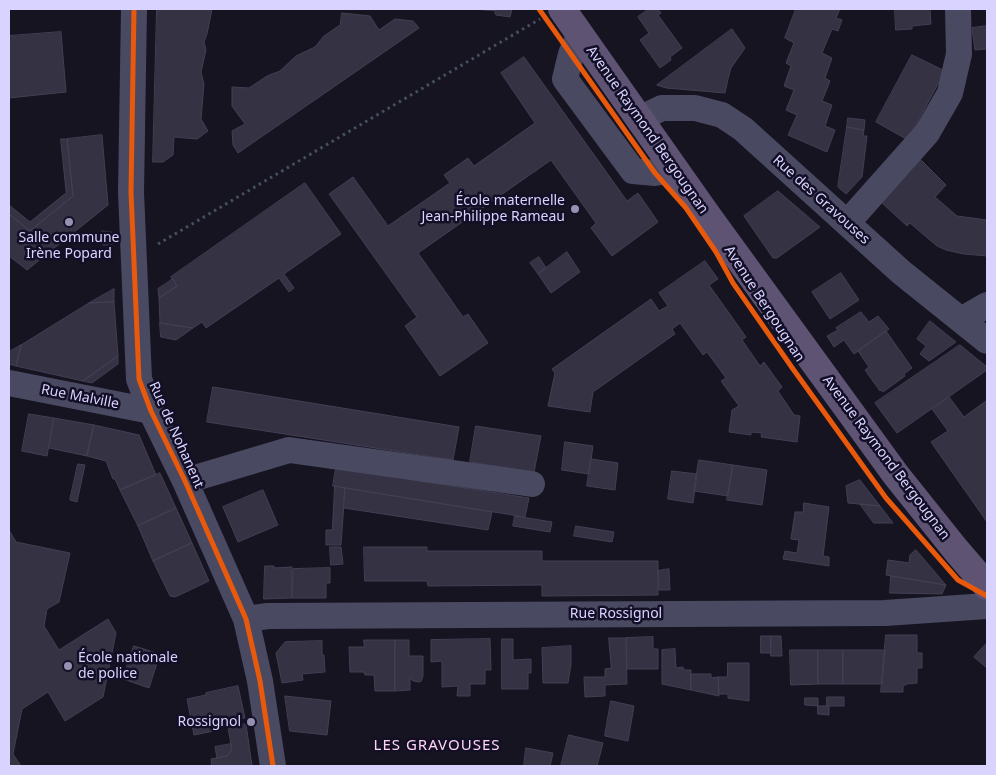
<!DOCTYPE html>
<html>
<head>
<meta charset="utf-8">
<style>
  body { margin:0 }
  #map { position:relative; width:996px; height:775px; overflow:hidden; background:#161421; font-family:"Noto Sans",sans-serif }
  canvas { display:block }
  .frame { position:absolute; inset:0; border:10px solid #d9d4ff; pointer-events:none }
</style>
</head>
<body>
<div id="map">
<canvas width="996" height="775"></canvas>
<div class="frame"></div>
</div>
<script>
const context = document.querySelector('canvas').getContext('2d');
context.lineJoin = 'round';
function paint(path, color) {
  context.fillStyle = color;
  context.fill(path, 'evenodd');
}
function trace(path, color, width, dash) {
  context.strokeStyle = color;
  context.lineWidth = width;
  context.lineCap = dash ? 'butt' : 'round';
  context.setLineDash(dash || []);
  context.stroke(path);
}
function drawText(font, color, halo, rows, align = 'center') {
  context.font = font + ' "Noto Sans",sans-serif';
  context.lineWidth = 5;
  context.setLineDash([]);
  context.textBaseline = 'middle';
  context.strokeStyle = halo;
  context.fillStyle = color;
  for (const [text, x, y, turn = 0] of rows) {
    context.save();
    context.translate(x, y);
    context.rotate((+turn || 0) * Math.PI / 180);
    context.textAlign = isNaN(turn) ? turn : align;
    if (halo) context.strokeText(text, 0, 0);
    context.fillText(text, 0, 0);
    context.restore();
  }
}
const building = new Path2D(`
  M157,9H212L207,34L204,42L206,50L201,72L204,84L201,119L208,131L197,139L174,137L173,155L163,162H153Z
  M472,9H512L510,17L496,15L495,13V11Z
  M649,9H658L661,13L658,15L682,48L670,57L671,60L660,68L640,40L649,33L638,17Z
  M796,9H840L836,18L842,20L838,31L832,29L822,53L832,58L825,78L830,81L822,101L832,105L825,126L835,130L827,152L788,135L797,115L786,110L794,90L784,86L791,66L786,63L794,43L785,38Z
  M895,9H930L931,24L912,26V29L896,30Z
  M342,13L370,16L379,30L395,19L413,21L419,28L238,153L233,145L232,131L245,124L232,106V87L249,88L267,76L280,71L296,56L315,47L324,36L340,25Z
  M987,26V49L975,50L972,28Z
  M732,29L745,48L731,68L728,79L725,93L666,88L657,85Z
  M61,32L66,92L9,98V36Z
  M912,55L945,71L908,140L876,122Z
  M524,57L627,201L638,193L658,222L612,256L591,228L596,223L551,160L418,253L463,317L468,314L488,343L440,376L405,326L417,317L329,194L353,177L388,226L450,183L444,175L468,158L474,166L535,123L501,73Z
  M848,118L865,120L864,130L847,127Z
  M847,127L864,130L863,136H867L862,177L846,194L838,187Z
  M102,135L108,205L27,270L9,256V214L30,231L73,196L67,139Z
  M61,139H67L73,196L30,231L9,214V205L30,222L66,193Z
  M921,160L946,185L935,197L957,216L987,220V256L964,254L946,250L937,246L910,223L907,226L881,202Z
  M305,183L341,234L284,274L294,288L289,292L279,278L206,328L202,322L193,328L160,323L159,298L177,286L171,277Z
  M778,191L820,227L777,258H773L744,216Z
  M102,231L111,232L112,245H103Z
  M567,252L580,272L551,293L538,274Z
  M539,257L546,268L538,274L530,263Z
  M705,261L718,279L709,285L746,337L742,340L760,366L764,362L782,387L778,391L794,415L800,416L797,442L761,437L762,433L751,432V435L729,432L732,410L739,406L721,381L726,378L707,352L703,355L680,323L672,329L675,334L593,392L590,412L548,406L555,373L552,369L651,299L659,311L668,306L659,293Z
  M841,273L859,300L830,319L812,292Z
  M173,279L177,286L159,298L158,289Z
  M114,289V302L89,303Z
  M114,302L118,356L83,381L16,366L21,345L89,303Z
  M861,312L869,322L878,316L889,329L854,354L844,340L834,347L827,336L838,330L836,328Z
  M930,321L956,342L929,361L920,354L926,346L917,339Z
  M160,323L193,328L176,340L161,337Z
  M886,331L912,368L904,374L905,376L883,392L882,390L880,391L865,370L869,367L858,351Z
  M21,345L16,366L9,364V352Z
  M960,345L987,367V370L897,433L875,403Z
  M118,356V364L92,383L83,381Z
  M213,387L459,427L453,460L207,422Z
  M949,397L964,417L986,401L987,403V522L931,442L948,431L932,409Z
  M29,414L54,418L47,456L22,451Z
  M54,418L94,425L87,456L49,448Z
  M94,425L139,435L156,475L120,490L115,479H113L106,461L87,456Z
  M476,426L541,436L534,472L470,462Z
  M565,442L593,446L589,474L562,470Z
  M591,459L618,463L615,490L587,486Z
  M699,460L733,465L728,496L694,491Z
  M78,464L85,465L77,502L70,500Z
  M733,465L767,470L762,505L727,500Z
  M336,468L529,498L525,517L333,486Z
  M672,471L697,474L693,503L668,499Z
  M160,473L176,508L138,526L120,490Z
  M860,480L880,506L848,503L846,486Z
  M335,486L345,488L341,545H326V530H332Z
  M345,488L492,512L488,530L344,508Z
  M263,490L278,525L238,542L223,507Z
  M804,503L829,507L823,556L829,557V566L783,559L785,551L797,553L799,540L791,539L795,512H803Z
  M860,504L880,506L893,523H874Z
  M176,508L192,543L153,561L138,526Z
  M515,516L552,522L550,532L513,526Z
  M576,526L614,532L612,542L574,536Z
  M9,530L16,542L70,553L59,602L47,609L44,626L59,650L108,619L116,633L103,697L65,721L48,692L22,709L13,754L21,766H9Z
  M192,543L209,581L175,597L170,596L153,561Z
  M330,547H341L343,564L331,565Z
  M364,547H427V551H542V561H658V595L542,596V585L428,586L427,581H365Z
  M916,550L946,585L886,575L888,560L909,563L910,555Z
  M265,566H274V568L292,567V598L264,599Z
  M330,568V583H326V598H292L293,569Z
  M669,569L670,590H659L658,571Z
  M891,576L946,585L942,594L890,593Z
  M886,635H917V653H922V668H917V683L906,684V685H903V692H881Z
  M761,636H771V653H761Z
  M771,636H781L782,656H771Z
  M653,637V649H658V669H627L626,638Z
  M609,638H626L627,684L605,685V696L585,697L584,677H605V669L611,668Z
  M490,639L491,670H485V684H470V696H457L458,686L442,687V661L431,662V640Z
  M502,639H513V660L531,659V673H528V689H502Z
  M364,640H395V691H375L374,675H365L364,672H350L349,647H364Z
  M395,640H409V656H423V677H422V680L420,682L413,681L411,679V677H410V690L395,691Z
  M322,641V655H324L325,672L302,674L303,680L282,683L276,653L285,642Z
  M987,643V668L974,657Z
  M134,646L160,654L149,688L123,679Z
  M571,646V664L568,683H543L542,648Z
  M675,649L676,668L683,667L684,670H691V690L662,684V650Z
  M790,650H818V684L791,685Z
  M818,650H843V684H818Z
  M843,650H885L882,684H843Z
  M728,663H749V701L728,698V694H719L718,677H727Z
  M691,674H711V678L718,677L719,696L691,690Z
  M238,686L245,718L213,724L214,731L194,735L187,699L206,695V693Z
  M285,696L331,701L327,735L290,731Z
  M827,697H844V706H827Z
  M805,698H818V706L805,705Z
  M611,701L634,706L628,741L605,736Z
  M818,706H829V715L818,714Z
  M246,724L252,766H212L211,759L227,756L232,749L228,728Z
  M569,735L603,743L597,766H561Z
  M231,744L232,749L227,756L217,758L215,747Z
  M526,748L553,753L550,766H524Z`);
const path = new Path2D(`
  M158,244L540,19`);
const minor = new Path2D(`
  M134,9L131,192L139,379L151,411L185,481L246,619L260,681L273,766
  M580,34L571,54L565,79L633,171L655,173L675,170
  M639,119L662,108H695L722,115L743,129L901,272L987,341
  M847,223L927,133L950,93L959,54L958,9
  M961,320L987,305
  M9,383L151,411
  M185,481L289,450L532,484
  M246,619L268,616L885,613L987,606`);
const major = new Path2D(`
  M562,9L707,215L896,475L956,550L987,586`);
const cycleway = new Path2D(`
  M134,9L131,192L139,379L151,411L185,481L246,619L260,681L273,766
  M539,9L655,173L686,208L716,252L733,283L793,369L886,498L958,580L987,596`);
const markers = [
  [575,209,5,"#9591b1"],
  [69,222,5,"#9591b1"],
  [68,666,5,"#9591b1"],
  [251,722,5,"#9591b1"]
];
const streetNames = [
  ["Avenue Raymond Bergougnan",647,130,55],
  ["Rue des Gravouses",821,200,42],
  ["Avenue Bergougnan",764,304,57],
  ["Rue Malville",80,397,11],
  ["Rue de Nohanent",176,435,66],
  ["Avenue Raymond Bergougnan",886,458,53],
  ["Rue Rossignol",616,614]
];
const poiNames = [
  ["École maternelle",565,201],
  ["Jean-Philippe Rameau",565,217],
  ["Salle commune",69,238,"center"],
  ["Irène Popard",69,254,"center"],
  ["École nationale",78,658,"left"],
  ["de police",78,674,"left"],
  ["Rossignol",241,722]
];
const neighbourhoodNames = [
  ["LES GRAVOUSES",437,746]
];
paint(building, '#343243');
trace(building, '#433f54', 1);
trace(path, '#44505f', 3, [2.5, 4]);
trace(minor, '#4a4962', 26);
trace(major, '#5e5373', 28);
trace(cycleway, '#e8590c', 5);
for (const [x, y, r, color] of markers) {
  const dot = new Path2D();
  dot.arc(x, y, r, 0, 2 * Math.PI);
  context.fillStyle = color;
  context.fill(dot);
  trace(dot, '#130f26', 2);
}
drawText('14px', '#d9d4ff', '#130f26', streetNames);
drawText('14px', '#d9d4ff', '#130f26', poiNames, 'right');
context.letterSpacing = '1px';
drawText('15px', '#ffd6f0', '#130f26', neighbourhoodNames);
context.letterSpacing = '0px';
</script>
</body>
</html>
